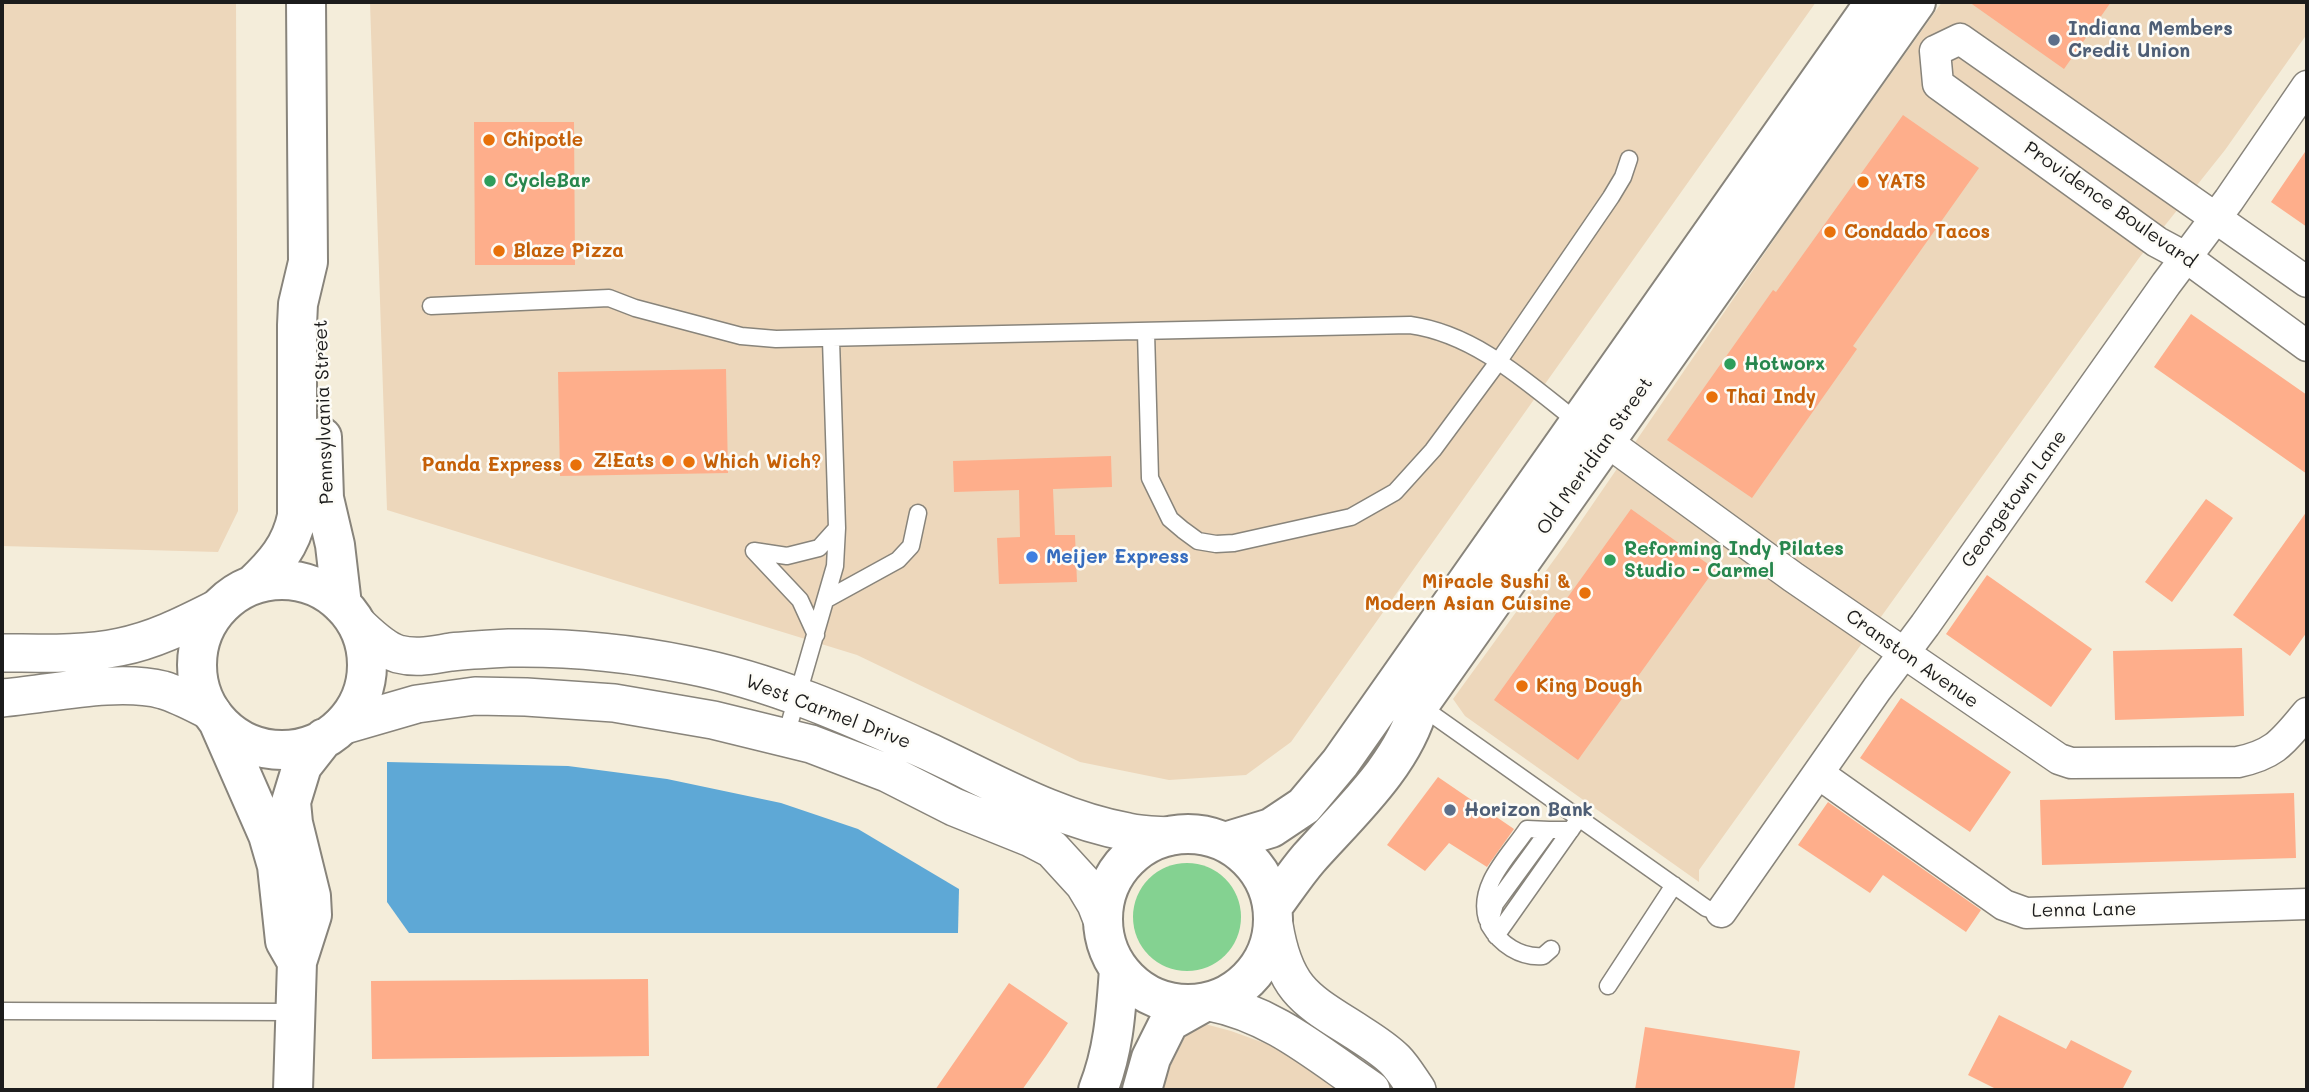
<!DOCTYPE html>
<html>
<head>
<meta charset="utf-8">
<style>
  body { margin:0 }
  #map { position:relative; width:2309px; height:1092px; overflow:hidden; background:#f4edda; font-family:Mali,sans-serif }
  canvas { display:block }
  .frame { position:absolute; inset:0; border:4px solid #1c1c1c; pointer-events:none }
</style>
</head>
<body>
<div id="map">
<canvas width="2309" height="1092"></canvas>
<div class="frame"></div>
</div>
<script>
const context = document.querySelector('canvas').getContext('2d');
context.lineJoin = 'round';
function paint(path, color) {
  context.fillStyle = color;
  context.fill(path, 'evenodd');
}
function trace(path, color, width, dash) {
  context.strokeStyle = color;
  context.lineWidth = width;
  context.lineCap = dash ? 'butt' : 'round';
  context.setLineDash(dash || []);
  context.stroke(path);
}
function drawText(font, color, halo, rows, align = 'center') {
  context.font = font + ' Mali,sans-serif';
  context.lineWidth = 5;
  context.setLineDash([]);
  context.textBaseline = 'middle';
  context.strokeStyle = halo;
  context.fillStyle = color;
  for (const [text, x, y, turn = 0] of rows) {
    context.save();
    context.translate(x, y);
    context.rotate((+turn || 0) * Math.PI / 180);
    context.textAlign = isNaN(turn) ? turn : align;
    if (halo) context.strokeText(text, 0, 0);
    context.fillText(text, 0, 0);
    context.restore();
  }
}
const built = new Path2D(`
  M2,2H236L238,511L218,552L2,546Z
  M370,2H1816L1291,742L1246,775L1169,780L1080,762L857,655L387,510Z
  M1942,2H2307V34L2225,150L2139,258L1699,870V882L1465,716L1453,699L1564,546L1795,209Z
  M1205,1024L1231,1031L1278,1048L1342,1090H1158L1188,1031Z`);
const green = new Path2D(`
  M1133 917a54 54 0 1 1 108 0a54 54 0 1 1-108 0Z`);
const water = new Path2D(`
  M387,762L568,766L667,779L781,803L858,829L959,889L958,933H409L387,902Z`);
const building = new Path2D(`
  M1969,2H2111L2064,69Z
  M1903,115L1979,168L1853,346L1857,349L1752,498L1667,440L1773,290L1776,292Z
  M474,122H574L575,265H475Z
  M2307,149V227L2271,202Z
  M2191,314L2307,395V474L2154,367Z
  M726,369L728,473L560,476L558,372Z
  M1111,456L1112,487L1053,489L1055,535H1075L1077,582L999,584L997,538L1020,537L1019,490L954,492L953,461Z
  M2206,499L2233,518L2172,602L2145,582Z
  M1631,509L1715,569L1578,760L1494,700Z
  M2307,511V632L2290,656L2233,615Z
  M1987,575L2092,649L2051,707L1946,634Z
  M2242,648L2244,716L2115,720L2113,651Z
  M1901,698L2011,772L1970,832L1860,758Z
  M1438,777L1514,829L1487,867L1449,843L1425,871L1387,845Z
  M2294,793L2296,858L2042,865L2040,800Z
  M1828,802L1981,910L1966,932L1883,875L1870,893L1798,845Z
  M648,979L649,1056L372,1059L371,981Z
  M1009,983L1068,1023L1046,1056L1022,1090H935Z
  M1999,1015L2066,1049L2071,1040L2132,1071L2122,1090H1998L1968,1075Z
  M1645,1027L1800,1051L1794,1090H1635Z`);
const service = new Path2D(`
  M431,306L609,298L635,308L741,336L776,339L1410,325C1476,334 1529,384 1579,423
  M1146,332L1150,478L1170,519L1183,530L1198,541L1216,544L1234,543L1351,517L1395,492L1433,450L1498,362L1611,197L1623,177L1629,159
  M754,551L800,600L816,635
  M754,551L787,556L819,548L837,528
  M827,599L898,560L911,546L918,513
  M1419,705L1706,908L1721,912
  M785,739L835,566L837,528L831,340
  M1487,919C1477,885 1509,856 1527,829L1549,830
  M1496,936L1575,824
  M1551,949L1543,956C1520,958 1500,944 1489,925L1495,904L1549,830H1571
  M1608,986L1674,885
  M2,1011L295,1012`);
const minor = new Path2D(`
  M1935,51L1938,84L2157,242L2187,258L2307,346
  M1935,51L1960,39L2307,282
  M1606,441L1793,577L2059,759L2071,763L2238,762C2276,754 2283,741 2307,713
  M1819,774L2004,905L2026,913L2307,904
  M1721,912L1877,689L1925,625L2166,284L2229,200L2307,86`);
const tertiary = new Path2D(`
  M356,623C368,634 382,649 398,654C417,659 432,655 451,652C469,650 490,649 509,648C568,647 630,653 688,665C771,681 850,716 927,751C992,781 1056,819 1128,832C1142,835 1156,835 1170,836
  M2,653C41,653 81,655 120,647C156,640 188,623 220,607
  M2,698C49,694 118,678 163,690C180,695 196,704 212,712
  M341,726L417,704L475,696L526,697L614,703L713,720L811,744L887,773L954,807L1031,838L1052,849L1084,884L1096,904L1103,922
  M1274,925C1285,992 1307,1000 1360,1034C1371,1041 1385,1050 1395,1060C1403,1068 1410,1080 1417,1090
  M1210,1002C1273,1014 1319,1055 1371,1090`);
const secondary = new Path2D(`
  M322,437L324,498L335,545L342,605
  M197 665a85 85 0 1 1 170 0a85 85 0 1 1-170 0Z
  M253,585C275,564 291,546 297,516V325L298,304L308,262L306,2
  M218,721L268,835L277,866L285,941L297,962
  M1103 919a85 85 0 1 1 170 0a85 85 0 1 1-170 0Z
  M1225,842L1271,828L1304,806L1340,763L1875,2
  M1273,906C1285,890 1296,873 1309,858C1349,813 1403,765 1419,705L1916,2
  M293,1090L297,962L312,915L311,896L293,823L291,802L302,766L324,738
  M1098,1090C1114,1050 1116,1011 1119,969
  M1142,1090L1151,1058L1169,1022L1201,1004`);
const markers = [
  [2054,40,7,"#5c6f8a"],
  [489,140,7,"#e8710a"],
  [490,181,7,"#2e9e5b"],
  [1863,182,7,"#e8710a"],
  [1830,232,7,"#e8710a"],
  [499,251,7,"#e8710a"],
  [1730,364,7,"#2e9e5b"],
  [1712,397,7,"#e8710a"],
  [668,461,7,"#e8710a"],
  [689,462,7,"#e8710a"],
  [576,465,7,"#e8710a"],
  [1032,557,7,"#3f7fe0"],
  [1610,560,7,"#2e9e5b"],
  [1585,593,7,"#e8710a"],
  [1522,686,7,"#e8710a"],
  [1450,810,7,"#5c6f8a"]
];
const serviceNames = [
  ["Indiana Members",2068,29],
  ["Credit Union",2068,51],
  ["Horizon Bank",1464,810]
];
const foodNames = [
  ["Chipotle",503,140],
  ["YATS",1877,182],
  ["Condado Tacos",1844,232],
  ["Blaze Pizza",513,251],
  ["Thai Indy",1726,397],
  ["Z!Eats",654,461,"right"],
  ["Which Wich?",703,462],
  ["Panda Express",562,465,"right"],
  ["Miracle Sushi &",1571,582,"right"],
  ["Modern Asian Cuisine",1571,604,"right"],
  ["King Dough",1536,686]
];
const leisureNames = [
  ["CycleBar",504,181],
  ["Hotworx",1744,364],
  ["Reforming Indy Pilates",1624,549],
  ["Studio - Carmel",1624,571]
];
const streetNames = [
  ["Providence Boulevard",2110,205,35],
  ["Pennsylvania Street",324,412,-92],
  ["Old Meridian Street",1595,456,-55],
  ["Georgetown Lane",2014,499,-54],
  ["Cranston Avenue",1912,659,35],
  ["West Carmel Drive",828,712,21],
  ["Lenna Lane",2084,910,-1]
];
const shopNames = [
  ["Meijer Express",1046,557]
];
paint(built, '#edd7bb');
paint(green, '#84d291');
paint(water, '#5ea8d6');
paint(building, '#feae8b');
trace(service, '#88847b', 19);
trace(minor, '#88847b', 33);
trace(tertiary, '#88847b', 40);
trace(secondary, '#88847b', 42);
trace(service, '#fff', 16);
trace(minor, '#fff', 30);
trace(tertiary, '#fff', 37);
trace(secondary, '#fff', 38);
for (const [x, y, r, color] of markers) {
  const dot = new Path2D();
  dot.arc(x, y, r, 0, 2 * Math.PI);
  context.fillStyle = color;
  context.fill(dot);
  trace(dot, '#fdfcf7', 2.5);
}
drawText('bold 19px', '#4e5e75', '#fdfcf7', serviceNames, 'left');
drawText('bold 19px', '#c56008', '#fdfcf7', foodNames, 'left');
drawText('bold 19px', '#27864d', '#fdfcf7', leisureNames, 'left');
drawText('19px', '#1c1c1c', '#fdfcf7', streetNames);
drawText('bold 19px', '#366cbe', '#fdfcf7', shopNames, 'left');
</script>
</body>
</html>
